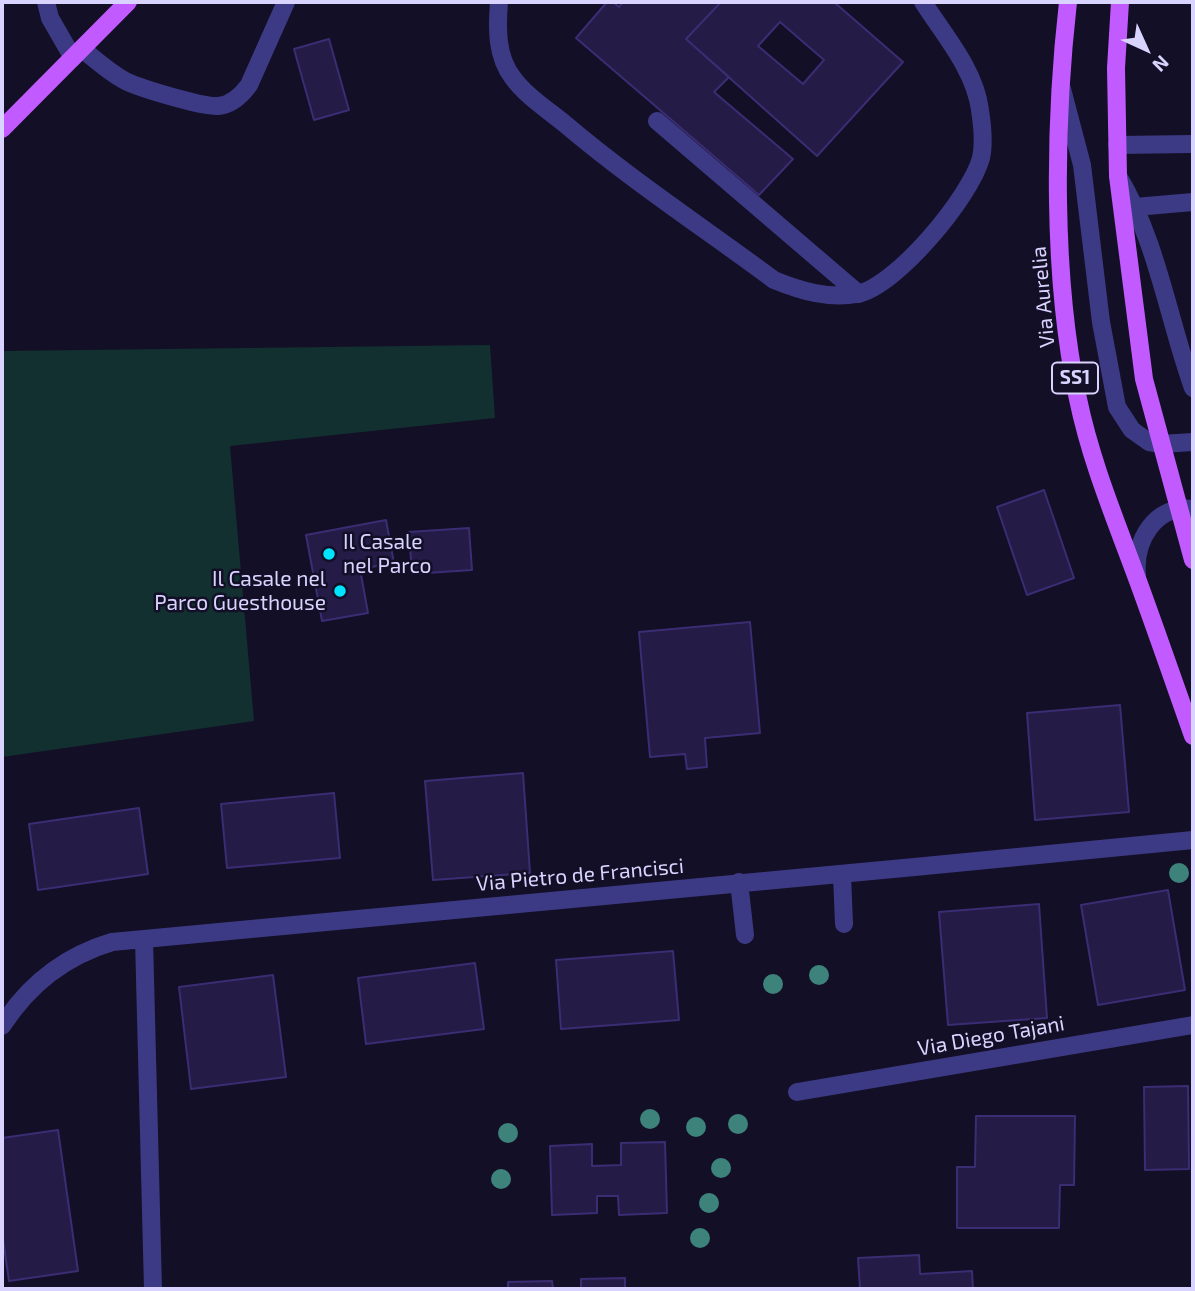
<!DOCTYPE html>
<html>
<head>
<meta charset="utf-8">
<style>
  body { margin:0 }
  #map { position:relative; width:1195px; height:1291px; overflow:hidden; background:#130f26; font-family:"Exo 2",sans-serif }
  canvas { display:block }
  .frame { position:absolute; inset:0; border:4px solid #d9d4ff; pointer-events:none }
  .north { position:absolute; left:1111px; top:14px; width:70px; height:70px; -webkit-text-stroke:5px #130f26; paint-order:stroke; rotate:135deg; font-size:19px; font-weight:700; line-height:28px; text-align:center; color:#d9d4ff }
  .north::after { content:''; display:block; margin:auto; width:24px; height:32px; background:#d9d4ff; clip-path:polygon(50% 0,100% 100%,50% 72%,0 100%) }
</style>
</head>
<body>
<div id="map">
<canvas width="1195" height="1291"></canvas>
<div class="frame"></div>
<div class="north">N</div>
</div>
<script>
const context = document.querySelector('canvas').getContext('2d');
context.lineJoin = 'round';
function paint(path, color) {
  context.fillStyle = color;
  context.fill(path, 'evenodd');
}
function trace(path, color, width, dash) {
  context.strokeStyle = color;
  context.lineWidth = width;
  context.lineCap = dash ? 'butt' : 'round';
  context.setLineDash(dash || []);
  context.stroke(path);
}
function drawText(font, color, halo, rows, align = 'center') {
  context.font = font + ' "Exo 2",sans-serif';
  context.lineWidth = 5;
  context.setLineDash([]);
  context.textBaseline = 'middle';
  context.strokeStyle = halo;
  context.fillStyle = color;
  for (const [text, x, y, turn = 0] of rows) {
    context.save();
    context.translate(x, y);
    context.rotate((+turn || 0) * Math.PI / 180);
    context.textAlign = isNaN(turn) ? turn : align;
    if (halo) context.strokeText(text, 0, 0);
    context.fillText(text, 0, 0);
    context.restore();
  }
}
const green = new Path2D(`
  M490,345L495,418L230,446L254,721L2,757V351Z`);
const building = new Path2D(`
  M607,2H613L619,7L623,2H721L686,39L729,77L714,92L793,159L759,195L576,38Z
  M721,2H834L903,62L817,156L686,39ZM780,22L824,60L803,84L758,46Z
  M329,39L349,110L314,120L294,49Z
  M1044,490L1074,578L1027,595L997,507Z
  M386,520L394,563L360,569L368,613L322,621L306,535Z
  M469,528L472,570L412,574L409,532Z
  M750,622L760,733L705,738L707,767L687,769L685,754L650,757L639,632Z
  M1120,705L1129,812L1035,820L1027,713Z
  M523,773L530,873L433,880L425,781Z
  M334,793L340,858L227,868L221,804Z
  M139,808L148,874L38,890L29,824Z
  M1168,890L1185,990L1098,1005L1081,905Z
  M1039,904L1047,1018L948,1025L939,912Z
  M673,951L679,1020L561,1029L556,960Z
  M475,963L484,1029L366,1044L358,978Z
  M273,975L286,1077L191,1089L179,987Z
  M1188,1086L1189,1169L1145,1170L1144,1087Z
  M976,1116H1075L1074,1185H1060L1059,1228H957V1167H975Z
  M58,1130L78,1271L9,1281L2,1232V1138Z
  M665,1142L667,1213L619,1215L618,1196H597V1213L552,1215L550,1146L592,1144V1166L621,1165V1143Z
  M919,1255L920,1274L972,1271L973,1289H860L858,1258Z
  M625,1278V1289H581V1279Z
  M552,1281L553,1289H508V1282Z`);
const minor = new Path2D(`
  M46,2L50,18L73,58
  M499,2C497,28 496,56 513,78C526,96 548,110 565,124C631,180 704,228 774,280C801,291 828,299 857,294C896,287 971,196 981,158C984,145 982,123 980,110C975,70 944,35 923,2
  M82,49C95,59 108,71 122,79C134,87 203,107 218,106C231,105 241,96 249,85L286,2
  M1062,89L1082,165L1101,322L1117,407L1132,430L1149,442L1161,444L1193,442
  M657,121L859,294
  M1117,145L1193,144
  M1118,176C1157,240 1168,318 1193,388
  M1135,207L1193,202
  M1137,575C1134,541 1155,504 1193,509
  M842,875L844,924
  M739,882L745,935
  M144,939L153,1289
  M2,1026C29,984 65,956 112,942C473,907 833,876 1193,840
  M797,1092L1193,1025`);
const major = new Path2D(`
  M1068,2C1054,125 1052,278 1078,399C1091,462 1116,521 1138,581C1157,633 1175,685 1193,736
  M1120,2L1116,68L1118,176L1144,379L1193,560
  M2,129L128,2`);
const trees = [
  [1179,873],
  [819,975],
  [773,984],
  [650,1119],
  [738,1124],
  [696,1127],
  [508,1133],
  [721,1168],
  [501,1179],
  [709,1203],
  [700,1238]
];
const markers = [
  [329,554,7,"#00e5ff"],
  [340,591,7,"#00e5ff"]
];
const shields = [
  [1075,378,46]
];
const shieldNames = [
  ["SS1",1075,378]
];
const streetNames = [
  ["Via Aurelia",1043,297,-95],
  ["Via Pietro de Francisci",580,875,-5],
  ["Via Diego Tajani",991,1036,-10]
];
const poiNames = [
  ["Il Casale",343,542],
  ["nel Parco",343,566],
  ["Il Casale nel",326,579,"right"],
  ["Parco Guesthouse",326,603,"right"]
];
paint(green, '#12302f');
paint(building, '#241b47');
trace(building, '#3b2d73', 2);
trace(minor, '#3d3a85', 18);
trace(major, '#c25bff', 18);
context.fillStyle = '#3d827b';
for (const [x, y] of trees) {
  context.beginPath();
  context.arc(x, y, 10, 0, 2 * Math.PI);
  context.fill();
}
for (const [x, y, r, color] of markers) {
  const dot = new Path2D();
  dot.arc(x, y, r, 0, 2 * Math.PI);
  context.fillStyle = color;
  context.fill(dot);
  trace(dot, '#130f26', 2.5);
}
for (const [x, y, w] of shields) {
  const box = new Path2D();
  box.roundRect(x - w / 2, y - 15.5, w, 31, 5);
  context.fillStyle = '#130f26';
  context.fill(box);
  trace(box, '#d9d4ff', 2);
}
drawText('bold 19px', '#d9d4ff', null, shieldNames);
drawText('21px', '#d9d4ff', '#130f26', streetNames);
drawText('21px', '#d9d4ff', '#130f26', poiNames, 'left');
</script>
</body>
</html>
